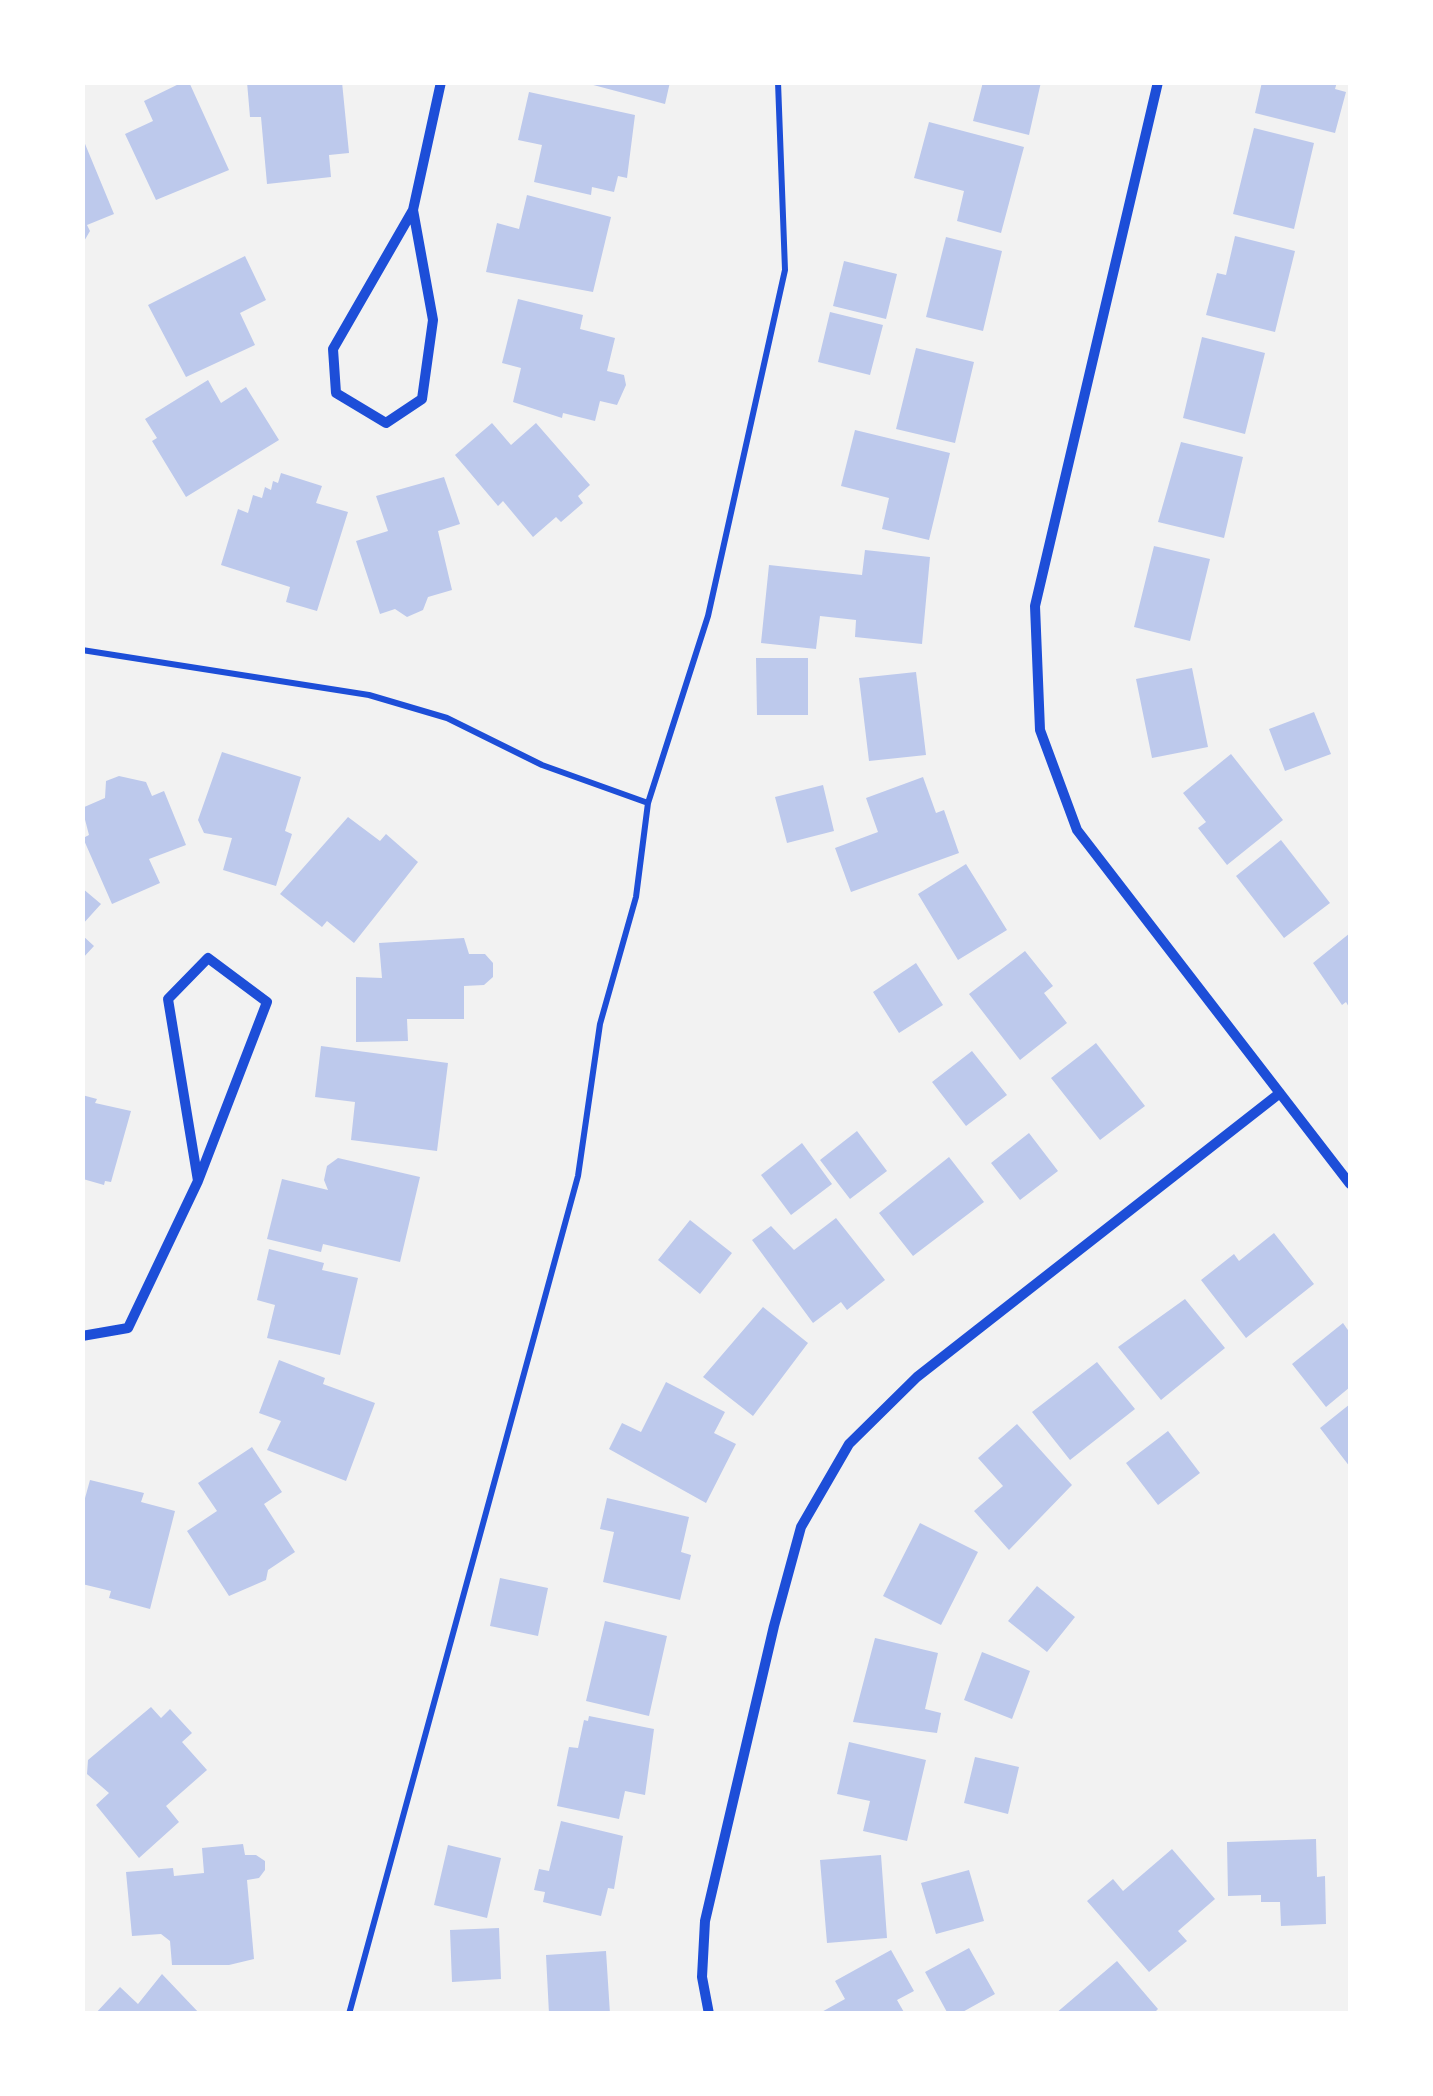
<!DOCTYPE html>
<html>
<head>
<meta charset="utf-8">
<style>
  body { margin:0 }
  #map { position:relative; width:1433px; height:2096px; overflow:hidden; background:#f2f2f2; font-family:"Nunito Sans",sans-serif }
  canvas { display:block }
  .frame { position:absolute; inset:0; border:85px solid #fff; pointer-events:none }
</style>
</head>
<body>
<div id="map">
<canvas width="1433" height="2096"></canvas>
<div class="frame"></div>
</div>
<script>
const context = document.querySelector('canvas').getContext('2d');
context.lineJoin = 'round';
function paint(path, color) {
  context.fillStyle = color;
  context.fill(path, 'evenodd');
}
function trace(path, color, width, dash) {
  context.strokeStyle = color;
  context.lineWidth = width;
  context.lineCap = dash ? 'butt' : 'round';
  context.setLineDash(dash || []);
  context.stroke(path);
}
const building = new Path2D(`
  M183,82H189L229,170L156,200L125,134L153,121L144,101Z
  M247,82H342L349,153L329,155L331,177L267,184L261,117H250Z
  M582,82H670L665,104Z
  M983,82H1041L1029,135L973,121Z
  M1262,82H1337L1335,89L1346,92L1335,133L1255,113Z
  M529,92L635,115L627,178L618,176L614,192L592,187L591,195L534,182L542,145L518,140Z
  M929,122L1024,147L1001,233L957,221L964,191L914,178Z
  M1254,128L1314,143L1294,229L1233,214Z
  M83,139L114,214L87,225L90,231L83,243Z
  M527,195L611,217L593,292L486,272L497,223L519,229Z
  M1235,236L1295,251L1275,332L1206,315L1217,273L1226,275Z
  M946,237L1002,251L983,331L926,317Z
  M245,256L266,300L240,313L255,345L186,377L148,305Z
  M844,261L897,274L886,319L833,306Z
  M518,299L583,315L580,329L615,338L607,371L624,375L626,385L617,405L600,401L595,421L563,413L562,418L513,402L521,368L502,363Z
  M830,312L883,325L870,375L818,362Z
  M1202,337L1265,353L1245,434L1183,418Z
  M916,348L974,362L955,443L896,429Z
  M208,380L221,403L246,387L279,440L186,497L152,441L157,438L145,419Z
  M492,423L511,445L536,423L590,485L578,496L583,503L561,522L556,517L533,537L503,501L498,506L455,455Z
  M855,430L950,453L929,540L882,529L889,498L841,486Z
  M1181,442L1243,457L1224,538L1158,522Z
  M281,473L322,486L316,503L348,512L317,611L286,602L290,587L221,565L238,509L248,513L253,495L262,498L265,487L271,490L273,481L278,483Z
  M444,477L460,524L438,531L452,590L428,597L423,610L407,617L395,609L380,614L356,541L388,531L376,496Z
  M1154,546L1210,559L1190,641L1134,627Z
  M865,550L930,557L922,644L855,637L856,620L820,616L816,649L761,643L769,565L862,575Z
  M756,658H808V715H757Z
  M1192,668L1208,747L1152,758L1136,679Z
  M916,672L926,755L869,761L859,678Z
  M1314,712L1331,754L1285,771L1269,729Z
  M222,752L301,777L285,831L292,834L276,886L223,870L232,838L204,833L198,820Z
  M1231,754L1283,820L1227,865L1198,828L1206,822L1183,793Z
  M119,776L146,782L152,796L164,791L186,845L149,859L160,883L112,904L83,838L89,835L82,808L105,798L106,781Z
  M923,777L936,813L944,810L959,853L851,892L835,848L878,832L866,798Z
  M823,785L834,831L787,843L775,797Z
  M348,817L380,841L386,834L418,862L354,943L327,921L322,927L280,894Z
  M1281,840L1330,903L1284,938L1236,876Z
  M966,864L1007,930L958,960L918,894Z
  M82,888L101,904L82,925Z
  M1350,933V1009L1346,1002L1342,1005L1313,963Z
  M82,935L94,946L82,959Z
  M464,938L469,954H485L493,963V977L484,985L464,986V1019H407L408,1041L356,1042V977L382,978L379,943Z
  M1025,951L1053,986L1044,993L1067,1023L1020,1060L969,994Z
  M916,963L943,1005L899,1033L873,992Z
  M1096,1043L1145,1106L1100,1140L1051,1078Z
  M321,1046L448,1063L437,1151L351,1140L355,1102L315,1097Z
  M972,1051L1007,1095L966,1126L932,1082Z
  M82,1095L97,1099L95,1103L131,1111L111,1182L105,1181L104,1185L83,1179Z
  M857,1131L887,1171L850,1199L820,1160Z
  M1029,1133L1058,1171L1020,1200L991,1163Z
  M802,1143L832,1184L791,1215L761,1175Z
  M949,1157L984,1202L913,1256L879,1213Z
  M338,1158L420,1177L400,1262L323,1244L321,1252L267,1239L282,1179L328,1190L324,1180L327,1166Z
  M836,1218L885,1280L847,1310L841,1302L813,1323L752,1240L771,1226L794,1250Z
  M690,1220L732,1253L700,1294L658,1260Z
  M1274,1233L1314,1284L1246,1338L1201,1280L1234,1254L1239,1261Z
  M269,1249L324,1263L322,1270L358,1278L340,1355L267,1338L275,1305L257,1300Z
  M1185,1299L1225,1348L1161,1400L1118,1347Z
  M763,1307L808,1343L753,1416L703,1377Z
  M1343,1323L1350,1333V1387L1326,1407L1292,1364Z
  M279,1360L325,1378L323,1384L375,1403L346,1481L267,1450L281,1421L259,1413Z
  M1097,1362L1135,1409L1070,1460L1032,1412Z
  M666,1382L725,1412L714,1433L736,1444L706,1503L609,1449L622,1423L641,1432Z
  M1350,1404V1467L1320,1428Z
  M1017,1424L1072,1485L1009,1550L974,1511L1003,1486L978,1458Z
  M1168,1431L1200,1473L1158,1505L1126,1463Z
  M252,1447L282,1492L264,1504L295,1552L268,1570L266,1580L229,1596L187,1531L217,1511L198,1483Z
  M90,1480L144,1493L141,1502L175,1511L150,1609L109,1598L111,1591L82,1584V1509Z
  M607,1498L689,1517L681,1552L691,1555L680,1600L603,1582L614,1532L600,1529Z
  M920,1523L978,1552L941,1625L883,1596Z
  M500,1578L548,1588L538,1636L490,1626Z
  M1037,1586L1075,1617L1047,1652L1008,1621Z
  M605,1621L667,1636L649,1716L586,1701Z
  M875,1638L938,1653L925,1709L941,1713L937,1733L853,1722Z
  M982,1652L1030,1671L1012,1719L964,1700Z
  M151,1707L161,1718L170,1709L192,1733L182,1742L207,1770L166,1806L179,1822L139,1858L96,1805L109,1793L87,1774L88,1760Z
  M589,1716L654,1729L645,1795L625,1791L619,1819L557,1806L569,1747L578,1748L584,1720L588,1721Z
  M849,1742L926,1760L907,1841L863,1831L870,1801L837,1794Z
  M975,1757L1019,1767L1008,1814L964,1803Z
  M561,1821L623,1836L614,1889L608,1888L601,1916L543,1902L545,1892L534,1890L539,1869L549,1871Z
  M1316,1839L1317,1877L1325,1876L1326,1924L1281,1926L1280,1902H1261V1895L1228,1896L1227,1842Z
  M243,1844L245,1855H256L265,1861V1870L259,1878L247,1880L254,1959L229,1965H172L170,1941L161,1934L132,1936L126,1872L173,1868L174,1876L204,1873L202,1848Z
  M448,1845L501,1858L487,1918L434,1905Z
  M1172,1849L1215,1899L1178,1931L1187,1941L1149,1972L1087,1901L1113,1879L1123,1891Z
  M881,1855L887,1938L827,1943L820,1860Z
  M969,1870L984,1921L936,1934L921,1883Z
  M499,1928L501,1979L452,1982L450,1930Z
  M969,1948L995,1994L959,2014H948L925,1972Z
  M891,1950L914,1991L897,2000L905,2014H818L845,1999L835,1981Z
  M606,1951L610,2014H549L546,1955Z
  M1117,1961L1158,2009L1153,2014H1055Z
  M162,1974L200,2014H95L120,1987L138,2004Z`);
const path = new Path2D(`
  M82,650L369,695L447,718L542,765L648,803L636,897L600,1024L578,1176L349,2014
  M648,803L708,616L785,270L778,82`);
const minor = new Path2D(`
  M1158,82L1035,606L1040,730L1077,830L1350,1184
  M413,210L433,320L422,399L386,423L336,393L333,349Z
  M413,210L441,82
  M208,958L267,1002L198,1181L168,999Z
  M82,1336L128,1328L198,1181
  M709,2014L702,1977L705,1921L774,1626L801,1527L849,1444L917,1377L1280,1093`);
paint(building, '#bdc9ec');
trace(path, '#1d4ed8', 6);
trace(minor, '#1d4ed8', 10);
</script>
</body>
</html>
